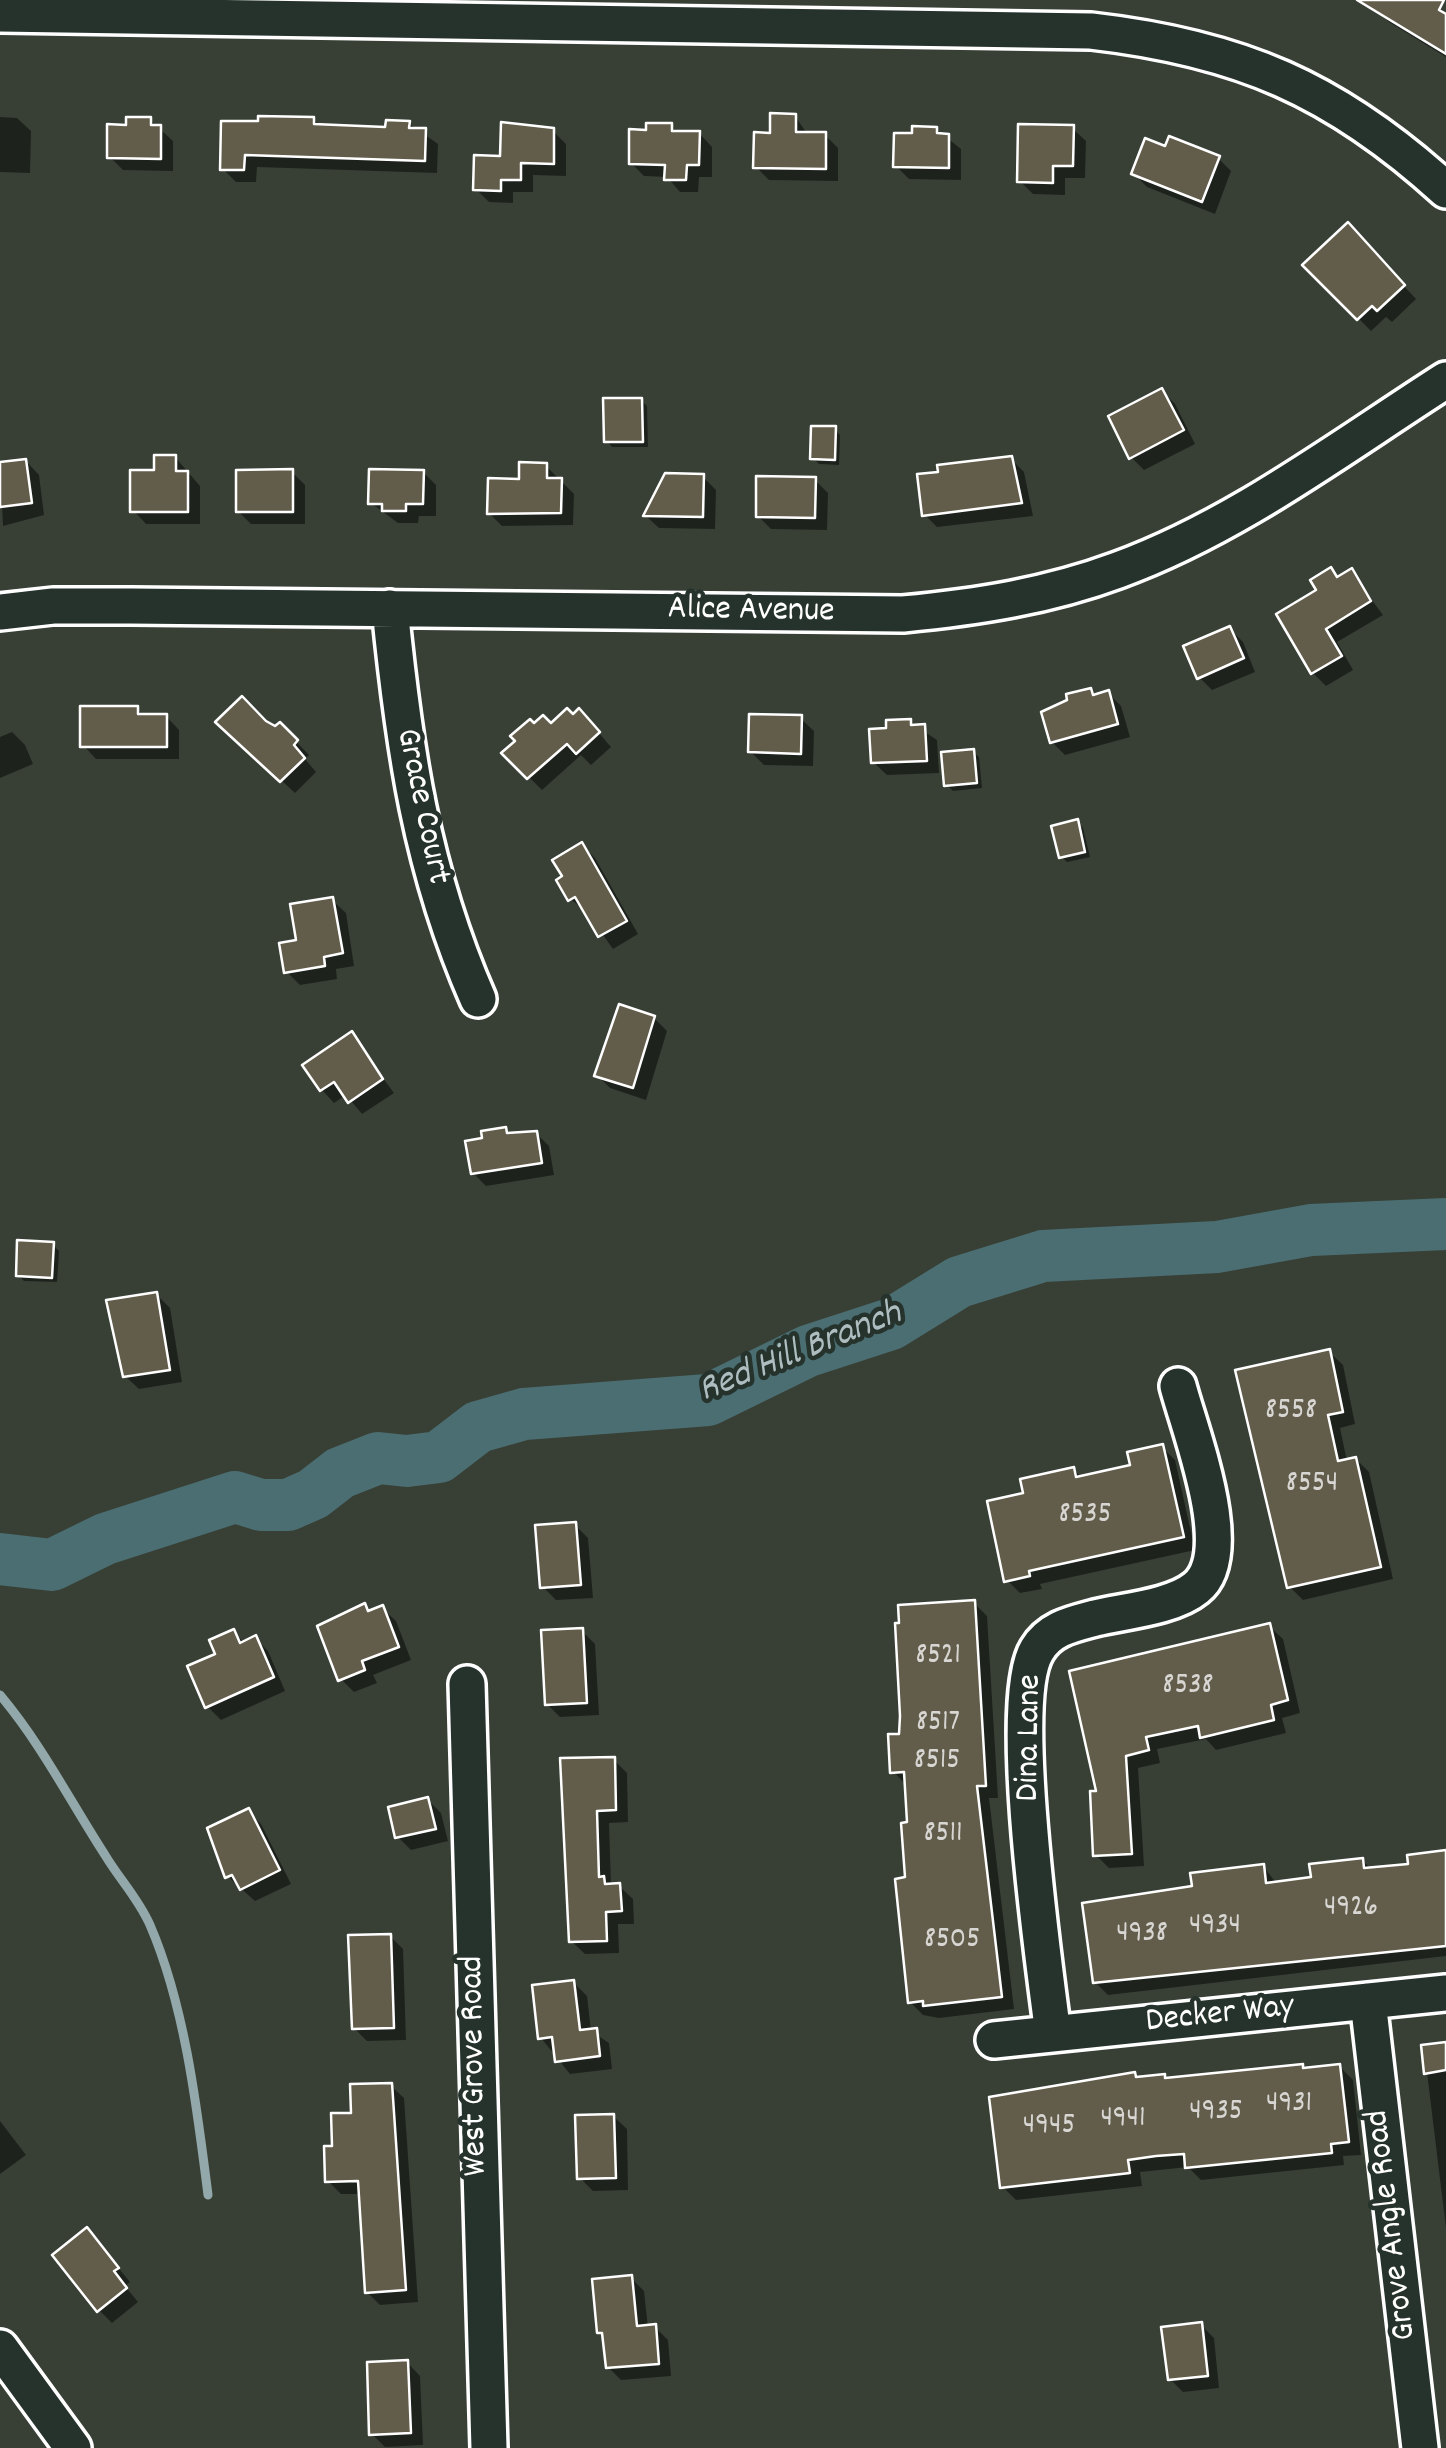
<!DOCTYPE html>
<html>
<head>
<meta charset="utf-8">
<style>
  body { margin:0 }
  canvas { display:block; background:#384036 }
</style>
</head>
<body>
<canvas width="1446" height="2448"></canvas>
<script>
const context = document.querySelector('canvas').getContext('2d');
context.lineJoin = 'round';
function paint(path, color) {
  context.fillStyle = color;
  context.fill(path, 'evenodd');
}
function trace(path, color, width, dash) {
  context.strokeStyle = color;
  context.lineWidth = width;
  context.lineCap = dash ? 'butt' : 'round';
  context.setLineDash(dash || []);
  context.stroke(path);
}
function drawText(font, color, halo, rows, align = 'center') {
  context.font = font + ' Dekko,sans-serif';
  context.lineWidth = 9;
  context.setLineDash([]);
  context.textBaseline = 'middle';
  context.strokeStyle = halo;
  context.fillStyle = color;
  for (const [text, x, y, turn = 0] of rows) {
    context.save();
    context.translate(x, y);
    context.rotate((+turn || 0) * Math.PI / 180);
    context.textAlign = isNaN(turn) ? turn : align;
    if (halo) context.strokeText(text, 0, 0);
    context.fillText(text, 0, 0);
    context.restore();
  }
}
const shadow = new Path2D(`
  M1382,0H1427L1439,7L1446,14V57L1389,22L1376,9Z
  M795,116L808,135H825L838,148V181L769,180L756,167L773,135Z
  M0,117L17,118L31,131L30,173L0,172Z
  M313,119L320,126L388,129L408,123L438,144L437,173L257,167L256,182H236L223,169L224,123Z
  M150,120L173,141V171L123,170L110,157L128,127Z
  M503,125L553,131L566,144V176L533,175V192H513V203L489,202L476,189L503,158Z
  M670,126L678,133H699L712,147V177H699L698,192H680L667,177L644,176L631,163Z
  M1072,128L1086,141L1085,178H1065V195L1033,194L1020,181Z
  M936,129L961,149V180L909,179L896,166L914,136Z
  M1166,149L1218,158L1231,171L1215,214L1147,187L1134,174Z
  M1360,239L1416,299L1392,322L1386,317L1371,331L1306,265Z
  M1162,391L1175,404L1195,444L1144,470L1131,457Z
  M641,400L647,406L648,447H612L607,441Z
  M834,429L840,435L839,465L819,464L813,458Z
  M175,457L200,486V524H146L133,510L156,472Z
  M1011,459L1024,472L1033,516L937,527L924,514Z
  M26,461L39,475L44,515L3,526L0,463Z
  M546,466L574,494L573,525L502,526L489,513L521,481Z
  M292,472L305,485V524H251L238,511Z
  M423,472L436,485V516H419L418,523H398L371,503Z
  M703,477L716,490L715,529L659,528L646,516Z
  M815,480L828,493L827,530L771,529L758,516Z
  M1331,570L1339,579L1351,572L1383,615L1337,642L1353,670L1326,686L1313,673L1279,615L1320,591Z
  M1230,629L1243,642L1255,672L1212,690L1199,677Z
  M1090,690L1096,696L1108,693L1121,706L1130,737L1065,755L1052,742Z
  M242,699L275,730L280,725L309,755L305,759L316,772L295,793L231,734Z
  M137,709L144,716H166L179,730V759H96L83,745Z
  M800,718L814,731L813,766L764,765L750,751Z
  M910,722L937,740L939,773L887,775L873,762L889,731Z
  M592,725L611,747L591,765L581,755L542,790L505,753L534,726Z
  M12,732L25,745L33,764L0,778V737Z
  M973,752L979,757L982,788L953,791L947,785Z
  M1077,822L1083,828L1090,857L1067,862L1061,856Z
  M582,845L595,858L638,934L613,949L586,911L570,899Z
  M332,900L346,913L354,966L336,969L337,979L300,985L287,972Z
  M654,1018L667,1031L646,1100L610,1088L597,1075Z
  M351,1035L394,1093L362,1114L346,1095L334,1103L322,1090Z
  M505,1130L510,1135L536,1133L549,1146L554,1175L486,1186L473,1173Z
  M53,1245L59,1251L57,1282L24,1281L18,1275Z
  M157,1295L170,1308L182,1382L139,1389L125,1376Z
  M1329,1352L1343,1365L1355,1424L1340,1428L1347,1461L1356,1459L1369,1472L1393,1579L1303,1600L1290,1587Z
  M1162,1447L1175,1460L1195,1550L1040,1584L1042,1589L1020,1593L1007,1580L1026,1495L1074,1470L1082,1478L1133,1467Z
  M575,1525L588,1538L593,1598L556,1600L543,1587Z
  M974,1603L987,1616L998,1798H989L1014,2009L939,2018L923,2015L910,2002L909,1824L906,1785L893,1771L901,1736Z
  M364,1606L371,1612L382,1608L396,1621L411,1660L373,1675L377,1683L354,1692L341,1679Z
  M1269,1626L1283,1639L1300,1713L1282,1718L1286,1733L1216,1750L1206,1739L1157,1749L1160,1763L1138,1768L1144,1866L1109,1868L1096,1855L1099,1793L1072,1673Z
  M582,1631L595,1644L599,1715L560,1717L547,1704Z
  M233,1632L245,1643L255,1638L268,1651L285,1691L221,1720L208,1707L218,1655Z
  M562,1760H614L627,1773L628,1822L609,1823L611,1886H619L633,1899L634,1924H618L619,1953L585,1954L571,1941Z
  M428,1800L441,1813L448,1841L411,1850L398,1837Z
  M248,1811L261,1824L291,1884L255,1901L227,1876Z
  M1446,1852V1956L1108,1995L1095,1982L1194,1888L1263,1866L1277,1884L1314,1880L1362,1860L1372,1870L1411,1866Z
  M390,1936L403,1949L406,2040L367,2041L354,2028Z
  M574,1983L587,1996L591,2031L609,2043L612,2069L570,2074L541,2038Z
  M1446,2045V2228L1424,2048Z
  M1264,2067L1268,2071L1340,2067L1353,2080L1361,2155L1343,2156L1344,2165L1201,2180L1188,2167L1140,2172L1142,2186L1016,2200L1003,2187L1135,2075L1139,2079L1167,2080Z
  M390,2085L404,2098L418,2302L380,2305L367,2292L361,2194H341L328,2181L334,2148L353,2115Z
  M613,2116L627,2129L628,2190L593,2191L580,2178Z
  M0,2121L26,2155L0,2174Z
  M87,2230L130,2282L125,2286L138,2302L112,2323L99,2310Z
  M631,2278L644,2291L648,2328L655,2327L668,2340L671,2376L621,2380L608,2367L605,2339L599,2332Z
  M1201,2325L1214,2338L1219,2388L1183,2392L1170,2379Z
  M407,2362L420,2376L423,2445L385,2447L372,2434Z`);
const stream = new Path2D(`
  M0,1695C42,1745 70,1801 105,1855C120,1880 138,1898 150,1925C185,2006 197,2108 208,2195`);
const river = new Path2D(`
  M0,1559L52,1565L105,1539L235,1497L261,1505H288L313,1494L340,1473L378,1458L407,1461L439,1457L478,1427L524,1414L708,1400L808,1351L891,1324L959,1282L1043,1256L1217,1247L1311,1230L1446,1224`);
const building = new Path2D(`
  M1357,0H1444L1439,10L1446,14V54Z
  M770,113L796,114V132H826V169L753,168L754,132L770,133Z
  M258,116L314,117V124L385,127L386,120L410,121L409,128H426L425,161L245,155L244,170H220L221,121H258Z
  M126,117H151V125H161V159L107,158V124L126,125Z
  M501,122L554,128V164L521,163V180H501V191L473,190L474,155L500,156Z
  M646,123H672V131H700L699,165H687L686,180H664L665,165L629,164V129L646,130Z
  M1018,124L1074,125L1073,166H1053V183L1017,182Z
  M912,126L937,127V133L949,134V168L893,167L894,133H912Z
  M1169,136L1220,156L1202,202L1131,174L1145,138L1165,146Z
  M1348,222L1405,285L1377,311L1372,306L1357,320L1302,265Z
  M1162,388L1184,430L1129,459L1108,416Z
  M603,398H642L643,442H604Z
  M811,426H836L835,460L810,459Z
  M154,455H176V471H188V512H130V470H154Z
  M1012,456L1022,503L922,516L917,474L938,472L937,465Z
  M26,459L32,503L0,507V462Z
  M519,462L547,463V478H562L561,513L487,514L488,478L519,479Z
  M293,469V512H236V470Z
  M369,469L424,470L423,504H406V511H382V504H368Z
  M665,473L704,474L703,517L643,516Z
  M756,476L816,477L815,518L756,517Z
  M1331,567L1337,577L1352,568L1371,601L1326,629L1342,656L1311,674L1276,614L1316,590L1310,580Z
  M1230,626L1244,658L1197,679L1183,646Z
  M1091,688L1093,695L1109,690L1118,724L1050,743L1041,712L1067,700L1066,694Z
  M242,696L266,721L275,726L280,722L298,740L294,745L305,758L280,782L215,722Z
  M80,706H138V714H167V747H80Z
  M567,708L573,714L579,708L600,732L576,754L567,744L527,779L501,753L515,741L510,736L530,719L534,723L543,715L551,723Z
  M749,714L802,715L801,754L748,752Z
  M911,719V725L925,724L927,761L871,763L869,729L886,728V720Z
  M974,749L977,783L944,786L941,752Z
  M1078,819L1085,852L1059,858L1051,826Z
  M582,842L627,921L598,937L575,897L568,901L556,880L562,876L552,860Z
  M333,897L343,953L324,957L325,966L284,973L279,943L296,940L290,904Z
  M619,1004L655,1016L633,1088L594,1076Z
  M352,1031L383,1079L348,1103L334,1082L320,1091L302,1065Z
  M506,1127L507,1133L537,1131L542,1163L471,1174L465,1141L482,1138L481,1131Z
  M17,1240L54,1242L52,1278L16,1276Z
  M157,1292L170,1370L123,1377L106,1300Z
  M1330,1349L1343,1412L1328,1415L1338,1461L1356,1457L1381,1567L1287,1588L1235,1370Z
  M1163,1444L1184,1537L1029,1571L1030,1576L1004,1582L987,1501L1023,1493L1020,1479L1074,1467L1076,1477L1130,1465L1127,1452Z
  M576,1522L581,1585L540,1588L535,1525Z
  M975,1600L986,1786H977L1002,1997L923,2006V2001L908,2003L895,1879L905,1877L901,1823L907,1822L904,1772L890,1773L888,1734H899L900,1716L895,1623H899L898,1605Z
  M365,1603L368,1611L383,1605L399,1647L362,1661L365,1670L338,1681L317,1626Z
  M1270,1623L1288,1700L1271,1705L1274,1720L1200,1738L1198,1726L1146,1737L1149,1750L1126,1756L1132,1854L1093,1856L1090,1791H1096L1069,1671Z
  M583,1628L587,1703L545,1705L541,1630Z
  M234,1629L240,1643L256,1635L274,1677L205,1708L187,1666L215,1654L209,1640Z
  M615,1757L616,1810L597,1811L599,1877L604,1876L605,1884L620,1883L622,1911L606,1912L607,1941L569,1942L560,1758Z
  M428,1797L436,1829L395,1838L388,1807Z
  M249,1808L280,1870L240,1890L232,1875L225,1878L207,1828Z
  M1446,1850V1946L1093,1983L1082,1903L1192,1886L1190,1873L1264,1864L1266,1883L1311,1877L1309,1864L1363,1858L1364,1868L1408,1864L1407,1855Z
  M391,1934L394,2028L352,2029L348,1935Z
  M574,1980L580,2030L597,2028L600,2056L555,2062L552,2037L538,2039L532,1985Z
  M1446,2042V2070L1424,2074L1421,2045Z
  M1303,2064V2068L1340,2064L1349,2142L1331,2144L1332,2153L1185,2168L1184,2154L1156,2156L1128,2160L1130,2173L1000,2188L989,2097L1135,2072L1136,2077L1165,2074V2078Z
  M392,2083L406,2290L365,2293L358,2181L325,2182L324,2146H332L331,2113H351L350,2084Z
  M614,2114L616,2178L577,2179L575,2115Z
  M87,2227L119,2268L114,2271L127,2288L97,2312L52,2255Z
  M632,2275L637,2326L656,2324L659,2364L606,2368L602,2333H597L592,2279Z
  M1202,2322L1208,2376L1168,2380L1161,2327Z
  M408,2360L411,2433L369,2435L367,2362Z`);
const minor = new Path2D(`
  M0,14L1091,31C1239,48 1335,89 1446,190
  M390,608C404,748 421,869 478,999
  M0,612L53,606H131L903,614C977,607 1048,596 1118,570C1236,527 1341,447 1446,380
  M467,1684L489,2448
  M1368,2001L1420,2448
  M1053,2034C1044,1964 1006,1700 1037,1650C1050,1628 1073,1624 1095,1618C1124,1611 1173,1607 1196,1588C1239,1554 1190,1432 1178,1386
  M994,2040L1446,1993
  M0,2348L73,2448`);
const numberNames = [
  ["8558",1291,1413],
  ["8554",1312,1486],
  ["8535",1085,1517],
  ["8521",938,1658],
  ["8538",1188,1688],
  ["8517",938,1725],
  ["8515",937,1763],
  ["8511",943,1836],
  ["4926",1351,1910],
  ["4934",1215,1928],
  ["4938",1142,1936],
  ["8505",952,1942],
  ["4931",1289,2106],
  ["4935",1216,2114],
  ["4941",1123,2121],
  ["4945",1049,2128]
];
const streetNames = [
  ["Alice Avenue",751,613,1],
  ["Grace Court",420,807,78],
  ["Dina Lane",1032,1738,-89],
  ["Decker Way",1220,2017,-6],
  ["West Grove Road",477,2066,-91],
  ["Grove Angle Road",1394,2225,-97]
];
const waterNames = [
  ["Red Hill Branch",801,1355,-22]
];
paint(shadow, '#0007');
trace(stream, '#93a8aa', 9);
trace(river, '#4b6e72', 52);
paint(building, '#625d4b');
trace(building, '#fff', 2.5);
trace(minor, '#fff', 42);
trace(minor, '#26332d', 35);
drawText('30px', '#d8d6d2', null, numberNames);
drawText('35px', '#fff', '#26332d', streetNames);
drawText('italic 38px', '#aebec0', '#26332d', waterNames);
</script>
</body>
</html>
